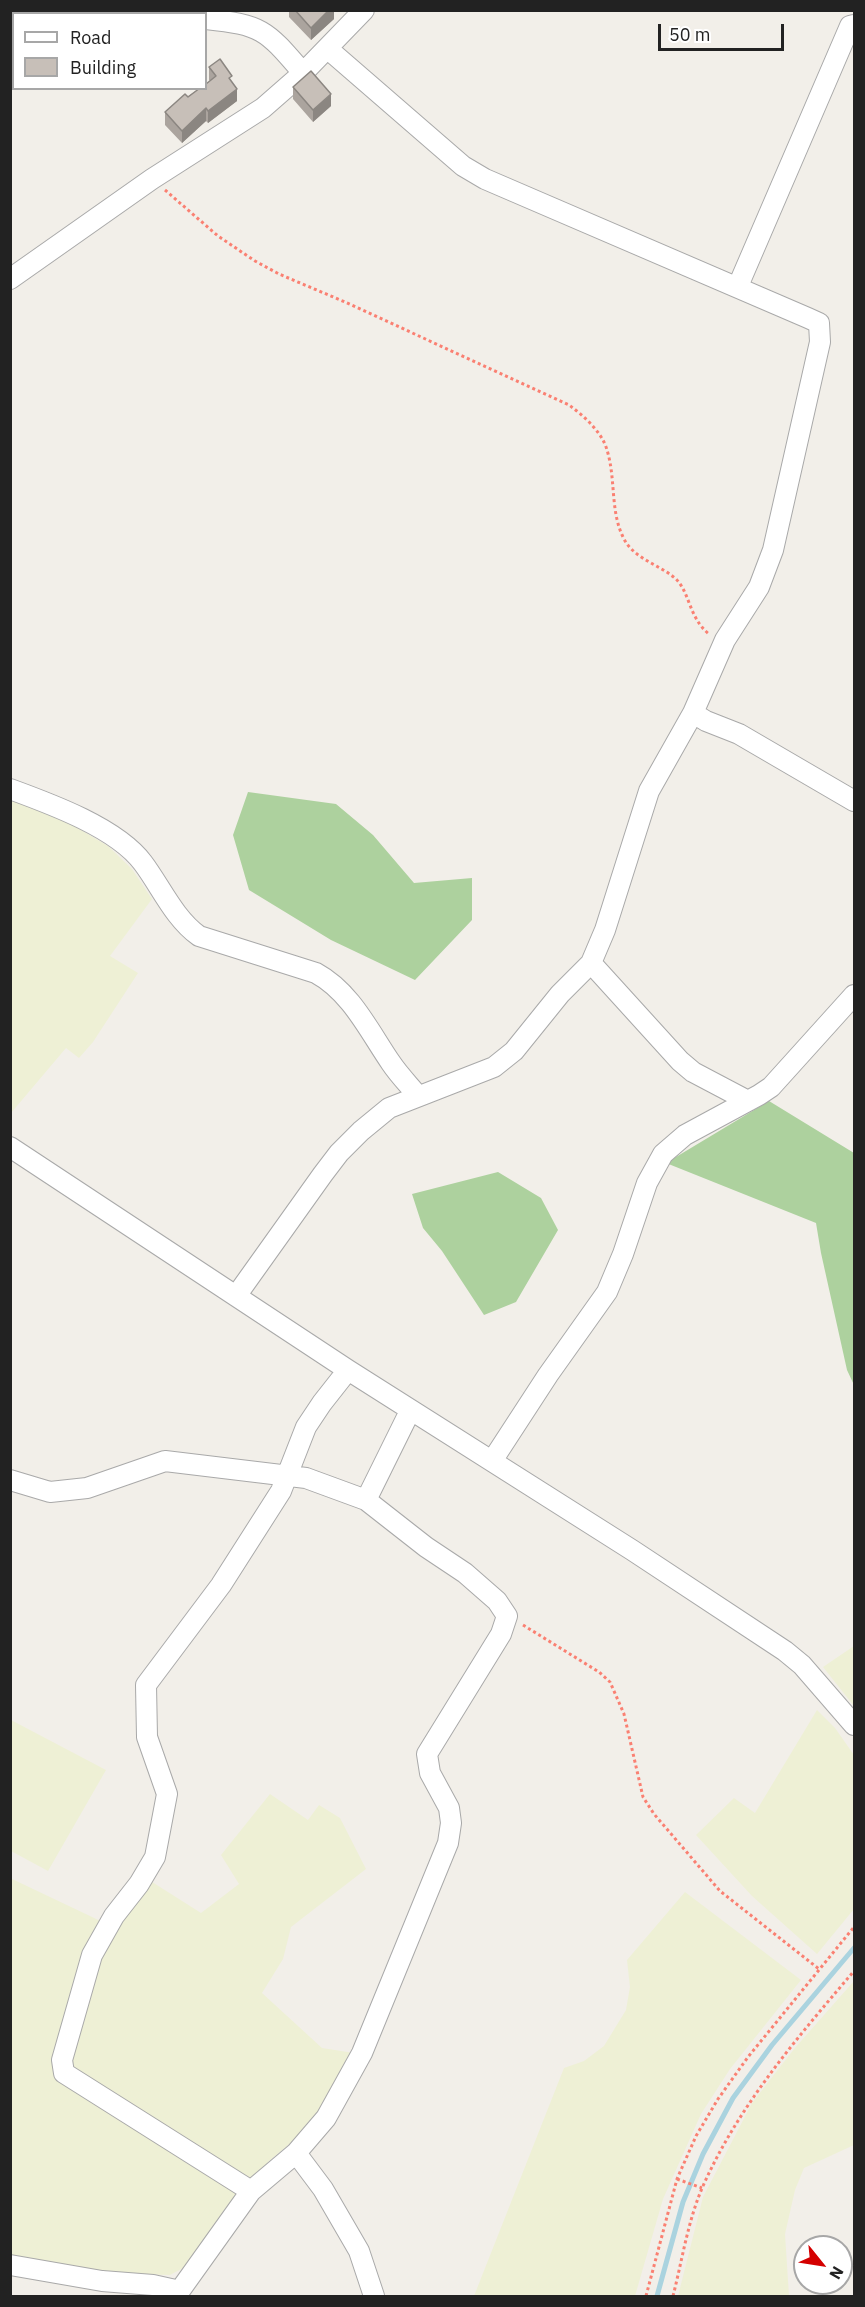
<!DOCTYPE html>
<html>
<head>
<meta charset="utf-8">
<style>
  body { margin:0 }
  #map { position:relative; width:865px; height:2307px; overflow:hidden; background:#f2efe9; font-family:"IBM Plex Sans",sans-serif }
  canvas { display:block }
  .frame { position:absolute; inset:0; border:12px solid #222; pointer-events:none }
  .legend { position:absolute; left:12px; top:12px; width:195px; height:78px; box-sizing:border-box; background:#fff; border:2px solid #a7a7a7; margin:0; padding:8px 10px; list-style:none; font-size:18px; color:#222 }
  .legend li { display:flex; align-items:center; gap:12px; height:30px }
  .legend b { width:30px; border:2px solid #a7a7a7 }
  .north { position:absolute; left:793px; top:2235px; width:60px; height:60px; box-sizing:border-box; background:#fff; border:2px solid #a7a7a7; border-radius:50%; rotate:120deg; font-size:16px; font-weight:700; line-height:24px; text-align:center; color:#222 }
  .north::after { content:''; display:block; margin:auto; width:21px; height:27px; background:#d40000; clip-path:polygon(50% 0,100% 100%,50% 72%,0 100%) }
  .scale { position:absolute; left:658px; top:24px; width:126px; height:27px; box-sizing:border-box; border:3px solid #222; border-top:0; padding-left:8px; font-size:18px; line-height:21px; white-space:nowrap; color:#222; -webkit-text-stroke:4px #fff; paint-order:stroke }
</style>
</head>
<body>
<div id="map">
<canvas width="865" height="2307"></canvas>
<div class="frame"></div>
<ul class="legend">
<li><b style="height:8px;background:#fff"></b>Road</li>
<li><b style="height:16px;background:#c7bfb8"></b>Building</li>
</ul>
<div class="north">N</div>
<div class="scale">50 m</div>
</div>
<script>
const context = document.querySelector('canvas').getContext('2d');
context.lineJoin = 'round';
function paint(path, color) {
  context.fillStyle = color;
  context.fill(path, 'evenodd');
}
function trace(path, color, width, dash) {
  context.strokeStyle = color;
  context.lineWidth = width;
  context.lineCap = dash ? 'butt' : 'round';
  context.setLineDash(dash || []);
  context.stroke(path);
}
const farmland = new Path2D(`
  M11,796L66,821L108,846L132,869L152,899L110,956L138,973L93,1042L79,1058L66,1048L11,1113Z
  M854,1646V1706L823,1667Z
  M817,1710L835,1728L854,1755V1909L817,1954L752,1896L696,1835L734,1798L755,1813Z
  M11,1720L106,1770L48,1871L11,1851Z
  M270,1794L308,1820L319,1805L340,1818L366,1869L291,1927L283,1959L262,1993L322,2048L354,2053L322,2112L304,2132L269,2161L185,2267L170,2275L103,2273L11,2260L10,1878L111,1926L149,1880L201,1913L239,1884L221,1855Z
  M685,1892L801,1980L730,2069L701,2114L663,2199L635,2296H474L564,2068L584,2061L604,2046L626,2010L630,1987L627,1960Z
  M854,1981V2145L804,2168L795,2190L785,2234L789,2296H678L703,2197L752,2103L794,2049Z`);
const forest = new Path2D(`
  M248,792L336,804L373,835L414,883L472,878V920L415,980L331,940L249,890L233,835Z
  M769,1101L854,1153V1385L847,1370L821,1253L816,1223L666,1163Z
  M498,1172L541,1198L558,1230L516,1302L484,1315L442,1251L423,1228L412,1194Z`);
const stream = new Path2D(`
  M657,2296L683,2202L703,2154L733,2098L772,2045L854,1948`);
const path = new Path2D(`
  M165,190L218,236L255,261L279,274L345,302L569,405C584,416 602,432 607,450C616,479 610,510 623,537C633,559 659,564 676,579C690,593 689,618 709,634
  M523,1625L599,1672L610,1682L624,1714L643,1797L654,1814L720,1891L819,1969
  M677,2179L702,2188
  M646,2296L677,2179L696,2136L718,2099L748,2057L854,1927
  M673,2296C682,2261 688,2220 703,2186C739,2105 797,2038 854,1971`);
const minor = new Path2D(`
  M172,10L179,14
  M206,19C263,25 266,30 303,73
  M10,279L152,179L263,108L303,73L364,10
  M738,286L850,26L854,25
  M693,713L706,721L739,734L854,801
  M10,789C51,804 117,828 143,863C161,887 174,918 199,936L316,973C351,992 369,1031 391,1063C399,1075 409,1085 418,1096
  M591,963L680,1061L693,1072L748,1101
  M10,1147L348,1370L632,1550L785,1651L802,1665L854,1725
  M236,1296L323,1174L339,1153L361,1131L389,1108L494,1067L514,1051L560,994L591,963L605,930L649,791L693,713L725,640L759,587L773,550L820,342L819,323L808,318L485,179L463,166L328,49
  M492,1461L548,1375L607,1292L623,1254L647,1183L663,1154L685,1135L759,1095L771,1087L854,995
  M10,1480L50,1492L87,1488L165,1461L306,1478L366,1500L426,1547L465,1573L497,1601L507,1616L501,1634L427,1754L430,1773L449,1808L451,1823L448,1843L362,2053L326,2118L296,2153L251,2191L176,2296
  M366,1500L410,1411
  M296,2153L323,2189L359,2251L374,2296
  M251,2191L64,2073L62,2060L92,1955L114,1916L139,1884L155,1857L167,1794L147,1737L146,1685L221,1585L281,1491L306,1427L322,1403L348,1370
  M10,2265L102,2281L153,2285L180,2291`);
const wall = new Path2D(`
  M289,10H334V19L311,40L289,17Z
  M209,67L232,82L237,101L208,123L206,121L182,143L165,125V112L210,81L209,80Z
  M293,87L331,106L313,122L293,99Z`);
const shadedWall = new Path2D(`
  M329,10H334V19L311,40V28Z
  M237,89V101L208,123V111Z
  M331,94V106L313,122V110Z
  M206,108V121L182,143V131Z`);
const building = new Path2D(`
  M295,10H329L311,28Z
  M220,59L232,76L229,78L237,89L208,111L206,108L182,131L165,112L185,94L188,97L200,88H206V84L216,76L209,67Z
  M311,71L331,94L313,110L293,87Z`);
paint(farmland, '#eef0d5');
paint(forest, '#add19e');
trace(stream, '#aad3df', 5);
trace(minor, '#a9a9a9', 22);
trace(path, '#fa8072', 3, [3, 3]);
trace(minor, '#fff', 20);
paint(wall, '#aba49e');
paint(shadedWall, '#8b8681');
paint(building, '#c7bfb8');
trace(building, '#8b8681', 1.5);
</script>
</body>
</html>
